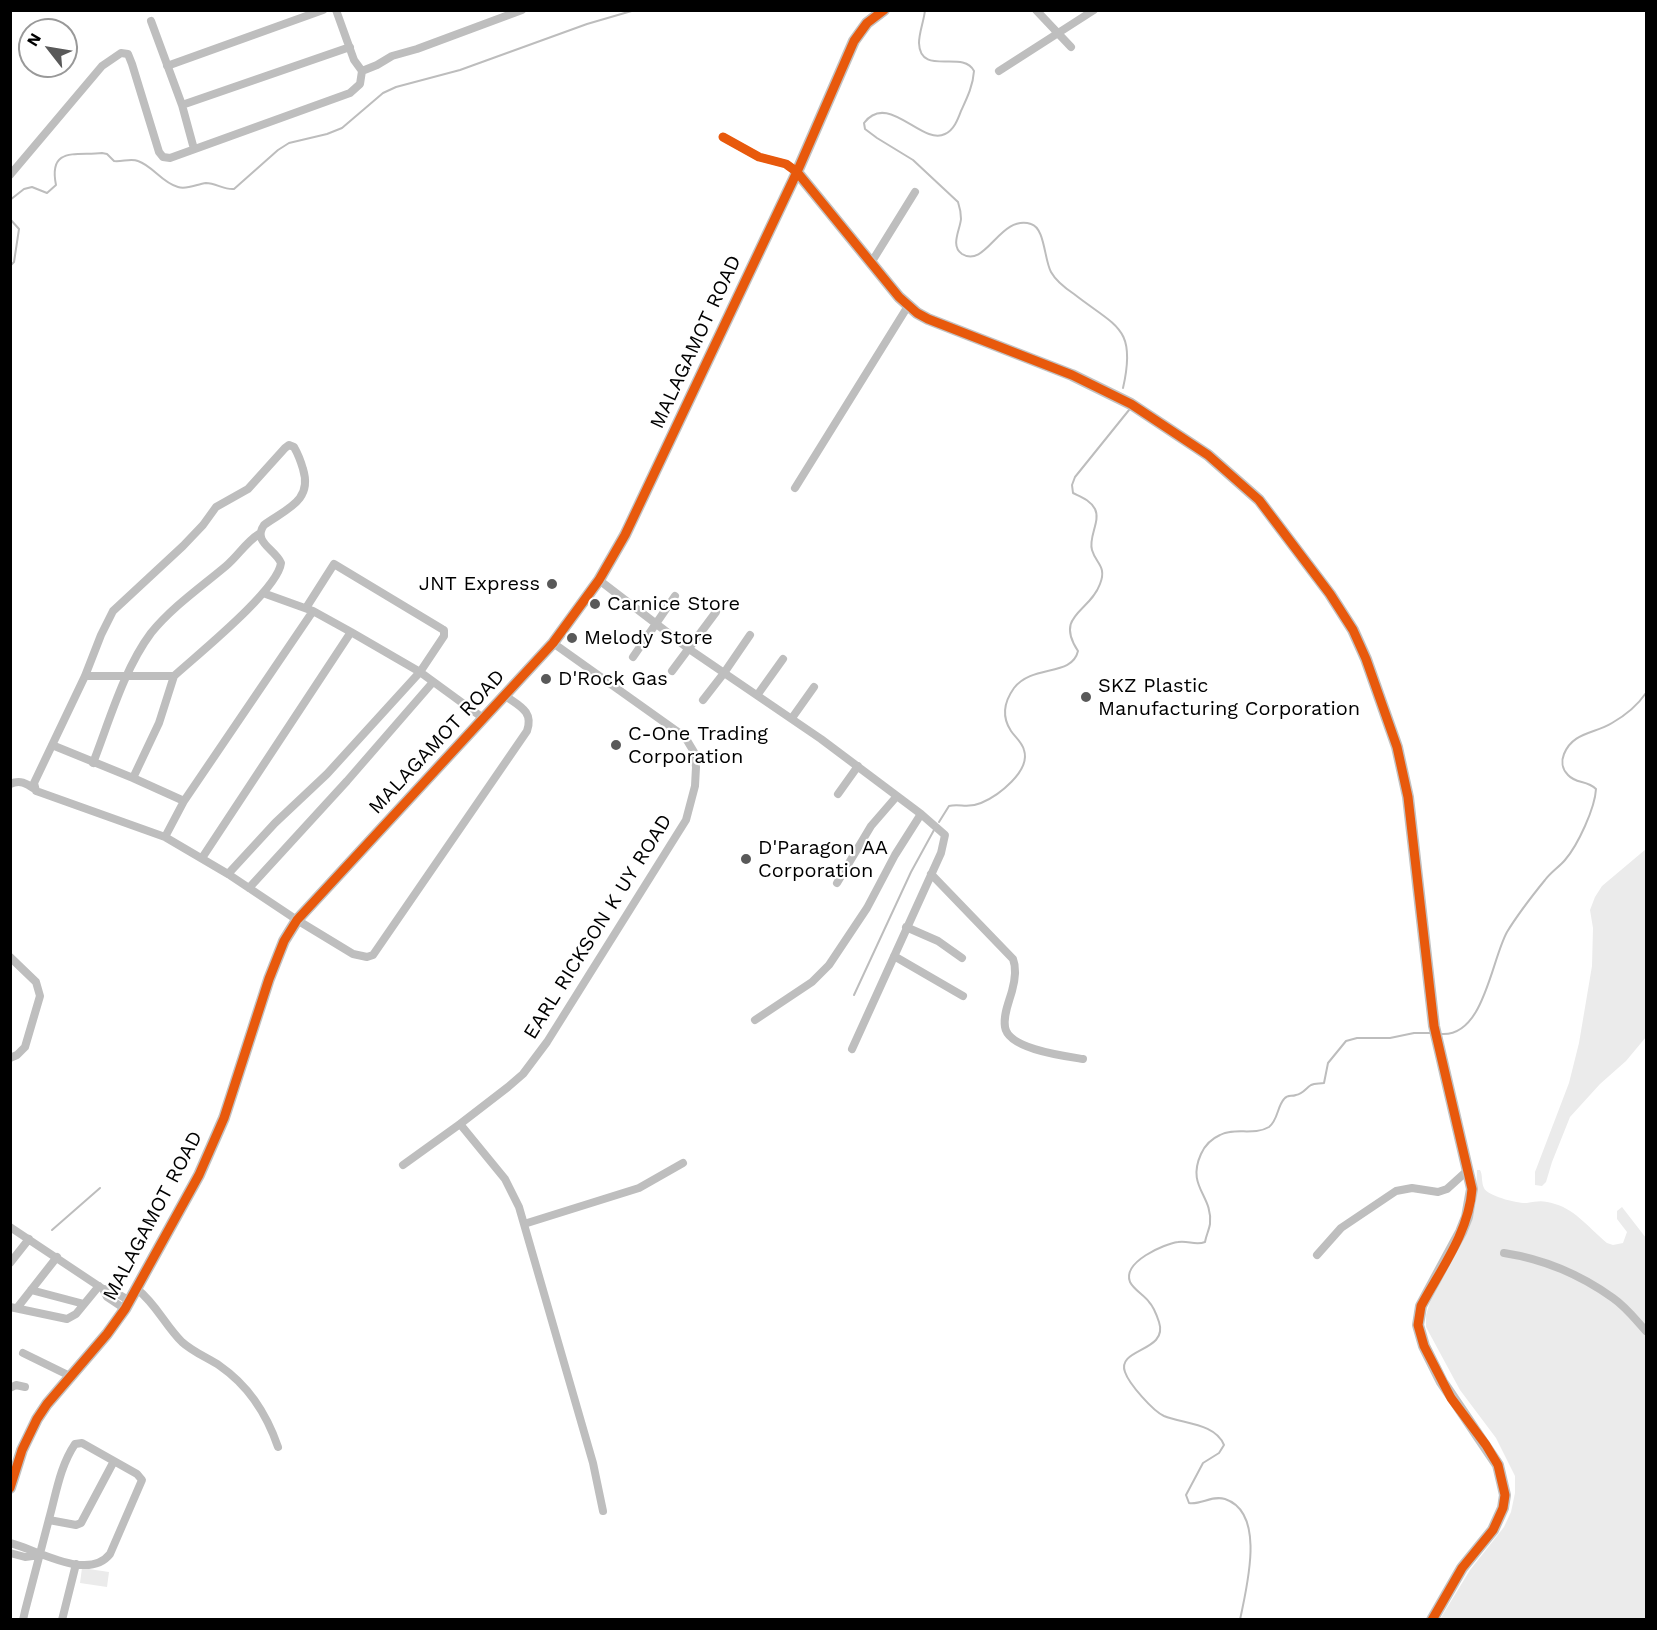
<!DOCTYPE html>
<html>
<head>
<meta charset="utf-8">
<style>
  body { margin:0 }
  #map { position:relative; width:1657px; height:1630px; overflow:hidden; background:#fff; font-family:"Work Sans",sans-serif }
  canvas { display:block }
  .frame { position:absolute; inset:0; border:12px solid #000; pointer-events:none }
  .north { position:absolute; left:18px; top:18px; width:60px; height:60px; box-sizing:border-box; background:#fff; border:2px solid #999; border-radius:50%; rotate:301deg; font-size:16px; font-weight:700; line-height:24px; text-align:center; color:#000 }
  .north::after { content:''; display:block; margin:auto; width:21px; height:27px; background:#595959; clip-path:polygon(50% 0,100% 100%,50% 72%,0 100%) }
</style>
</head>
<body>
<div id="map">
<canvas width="1657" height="1630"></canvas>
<div class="frame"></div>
<div class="north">N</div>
</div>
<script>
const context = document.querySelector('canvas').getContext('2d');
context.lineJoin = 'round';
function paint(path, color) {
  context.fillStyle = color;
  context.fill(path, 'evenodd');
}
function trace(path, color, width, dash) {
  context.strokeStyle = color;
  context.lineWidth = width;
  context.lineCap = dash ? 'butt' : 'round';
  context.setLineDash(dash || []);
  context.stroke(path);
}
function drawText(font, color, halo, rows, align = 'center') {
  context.font = font + ' "Work Sans",sans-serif';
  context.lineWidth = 4.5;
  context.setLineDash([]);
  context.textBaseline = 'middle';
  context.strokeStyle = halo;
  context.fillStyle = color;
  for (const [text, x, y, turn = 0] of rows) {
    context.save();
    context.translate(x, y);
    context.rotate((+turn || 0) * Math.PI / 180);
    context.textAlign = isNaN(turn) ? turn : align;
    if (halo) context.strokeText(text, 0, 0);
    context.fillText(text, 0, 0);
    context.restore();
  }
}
const green = new Path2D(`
  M1646,849V1037L1626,1061L1600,1084L1570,1117L1552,1162L1546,1182L1542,1186L1535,1185V1172L1569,1083L1579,1043L1592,966L1593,928L1590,910L1595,897L1602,886Z
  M1477,1170H1480C1483,1175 1481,1182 1484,1188C1487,1196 1519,1204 1527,1203C1538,1201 1543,1200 1555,1204C1576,1210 1591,1230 1607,1243L1613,1245L1623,1243L1627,1232L1617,1219V1211L1622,1207L1646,1238V1619H1440L1470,1570L1504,1527L1511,1512L1515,1493V1476L1496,1438L1460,1390L1426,1327V1315L1430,1302L1472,1220L1476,1202Z
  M82,1568L109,1572L107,1587L80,1583Z`);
const stream = new Path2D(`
  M925,10C924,21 919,32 919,43C920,77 963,49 974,71C973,86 967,98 961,111C958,119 954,130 945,134C922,146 888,91 864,123L865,129L877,138L913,160L958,202C960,208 961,213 961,219C960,230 950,246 962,254C986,269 1000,214 1031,224C1045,228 1044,259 1051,272C1056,281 1065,288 1074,294C1116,327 1137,327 1123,388
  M10,200L24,189L32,187L47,193L56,185C48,146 77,156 102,153L107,154L114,161C122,162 131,158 138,161C153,166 162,183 178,187C187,190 197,184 206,183C216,183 224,190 234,189L278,150L289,143L327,134L342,128L383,93L396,87L460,70L587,24L635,10
  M10,219L19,229L14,262L10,266
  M939,822L949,806C960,803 967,809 981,803C998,796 1031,771 1024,750C1022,742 1015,737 1011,731C1001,716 1004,702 1014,688C1033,664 1072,677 1078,651C1054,615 1090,612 1100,584C1107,566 1096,564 1092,550C1088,537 1101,521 1095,509C1090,500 1081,497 1073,493L1072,485L1075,477L1129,410
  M854,995L911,872L934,830
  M1442,1034C1484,1036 1491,961 1507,932C1518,914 1532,896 1545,880C1551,872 1559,867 1565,860C1578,845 1595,808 1596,789C1587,780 1576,784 1568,775C1562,769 1561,761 1564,754C1573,732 1594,734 1612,723C1626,715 1637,706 1646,693
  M52,1230L100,1188
  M1240,1620C1246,1589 1267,1513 1225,1499C1212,1495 1201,1505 1189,1503L1186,1495L1203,1463L1219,1453L1224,1445C1215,1423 1183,1424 1164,1416C1153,1411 1129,1384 1125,1372C1116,1348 1169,1352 1159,1322C1157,1316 1154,1307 1149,1302C1144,1295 1134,1290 1130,1282C1122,1262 1164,1244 1178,1242C1188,1240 1195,1246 1205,1242C1206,1236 1209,1230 1210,1224C1213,1195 1186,1187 1201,1154C1205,1145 1211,1139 1220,1135C1234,1127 1254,1136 1269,1127C1278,1120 1277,1107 1284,1099C1288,1094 1291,1097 1296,1095C1303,1094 1306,1088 1311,1085C1315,1083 1320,1084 1324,1083L1328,1063L1346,1041L1357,1038H1390L1414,1033H1430`);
const street = new Path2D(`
  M1036,10L1071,47
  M151,21L182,105L194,149
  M167,66L323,10
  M362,71L377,65L392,56L417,49L522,10
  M999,71L1094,10
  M182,105L350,47
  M723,137L759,157L786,164L797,172
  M10,175L102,66L121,53L128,54L132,64L159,152L163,157L170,158L350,93L360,84L362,71L354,60L336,10
  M871,263L915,192
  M795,488L908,306
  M599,580L689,649L821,739L921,814L945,835L941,853L852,1049
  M263,593L313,611L351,632
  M633,657L675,596
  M672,671L716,612
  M85,676H174C197,655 278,590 281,563C275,549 252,542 264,525C286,509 313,501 303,469C301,462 298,454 294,447L289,445L285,448L248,489L216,507L203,525L183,546L113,611L101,635L85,676L34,783L36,791L39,792L165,837L228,874L297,920L353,954L367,957L373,955L527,731C534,711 519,706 504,695
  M758,694L783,659
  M703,700L724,673L750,635
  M792,718L814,687
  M52,745L133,778L184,801
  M93,763C109,722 124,669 151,633C172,607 201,587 226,566C238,556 246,542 259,534
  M133,778L159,723L174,676
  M10,784C21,779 27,784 36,790
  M838,794L858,766
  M165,837L184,801L313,611
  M202,858L351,632L420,672L483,718
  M228,874L275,823L327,774L420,672L444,636V630L442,629L334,564L306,608
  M931,874L1013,959C1017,969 1015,980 1012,991C1009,1002 1003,1015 1005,1027C1008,1049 1064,1056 1083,1059
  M837,883L871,826L897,796
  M249,888L347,781L433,682
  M906,927L938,941L962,958
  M894,956L963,996
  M10,957L36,982L40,996L25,1047L17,1055L10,1058
  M755,1020L812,982L829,965L867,908L895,855L921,814
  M460,1124L505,1179L519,1207L593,1463L603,1511
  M403,1165L460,1124L508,1087L523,1074L547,1042L686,820L695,786L696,767L694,752L685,737L553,643
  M524,1224L639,1188L683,1163
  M10,1227L103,1289L111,1290L130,1301
  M1504,1253C1543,1259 1581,1275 1613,1298C1626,1307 1636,1320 1646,1331
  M1317,1255L1341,1228L1396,1191L1412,1188L1438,1192L1447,1189L1468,1170
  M10,1263L29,1239
  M103,1289L107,1297L125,1309
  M137,1289C156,1304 165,1325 182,1342C193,1352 208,1358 220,1366C249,1386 267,1415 278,1447
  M31,1290L84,1304
  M10,1307L67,1319L76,1314L99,1286
  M17,1308L57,1257
  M23,1353L70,1376
  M10,1388L16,1385L25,1387
  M49,1520L76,1525L81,1523L114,1461
  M10,1543C36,1549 88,1582 110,1554L142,1480L137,1474L82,1443L75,1444C60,1466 56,1494 49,1519C41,1550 33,1580 25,1611L23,1620
  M10,1553L25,1557L40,1555
  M62,1620L76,1564`);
const secondary = new Path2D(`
  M797,172L899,297L917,313L928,319L1072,375L1131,404L1208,455L1259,500L1330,594L1353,630L1366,659L1397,747L1408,797L1434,1026L1472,1189L1467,1217L1461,1232L1421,1306L1418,1325L1424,1346L1442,1382L1498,1465L1505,1495L1503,1508L1493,1530L1462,1568L1432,1620
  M10,1488L22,1450L37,1419L47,1404L107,1334L125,1309L199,1175L224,1118L269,979L284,941L297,920L553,643L599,580L625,535L797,172L854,41L867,23L884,10`);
const cycleway = new Path2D(`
  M723,137L759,157L786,164L797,172L899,297L917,313L928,319L1072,375L1131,404L1208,455L1259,500L1330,594L1353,630L1366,659L1397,747L1408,797L1434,1026L1472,1189C1469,1232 1441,1269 1421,1306L1418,1325L1424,1346L1451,1398L1486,1445L1498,1465L1505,1495L1503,1508L1493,1530L1462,1568L1432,1620
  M10,1488L22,1450L37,1419L47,1404L107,1334L125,1309L199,1175L224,1118L269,979L284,941L297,920L553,643L599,580L625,535L797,172L854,41L867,23L884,10`);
const markers = [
  [552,584,6,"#595959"],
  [595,604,6,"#595959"],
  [572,638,6,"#595959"],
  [546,679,6,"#595959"],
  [1086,697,6,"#595959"],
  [616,745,6,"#595959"],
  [746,859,6,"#595959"]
];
const streetNames = [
  ["MALAGAMOT ROAD",696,342,-65],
  ["MALAGAMOT ROAD",437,742,-47],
  ["EARL RICKSON K UY ROAD",598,927,-58],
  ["MALAGAMOT ROAD",153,1216,-62]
];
const poiNames = [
  ["JNT Express",540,584,"right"],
  ["Carnice Store",607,604],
  ["Melody Store",584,638],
  ["D'Rock Gas",558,679],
  ["SKZ Plastic",1098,686],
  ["Manufacturing Corporation",1098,709],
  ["C-One Trading",628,734],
  ["Corporation",628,757],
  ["D'Paragon AA",758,848],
  ["Corporation",758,871]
];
paint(green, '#ebebeb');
trace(stream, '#bdbdbd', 2);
trace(street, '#bebebe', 8);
trace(secondary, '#c2c2c2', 12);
trace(cycleway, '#e8590c', 9);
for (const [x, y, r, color] of markers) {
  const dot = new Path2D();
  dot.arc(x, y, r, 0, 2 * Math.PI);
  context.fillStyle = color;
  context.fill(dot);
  trace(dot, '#fff', 2);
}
drawText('20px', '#000', '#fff', streetNames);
drawText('20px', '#000', '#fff', poiNames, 'left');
</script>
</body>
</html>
